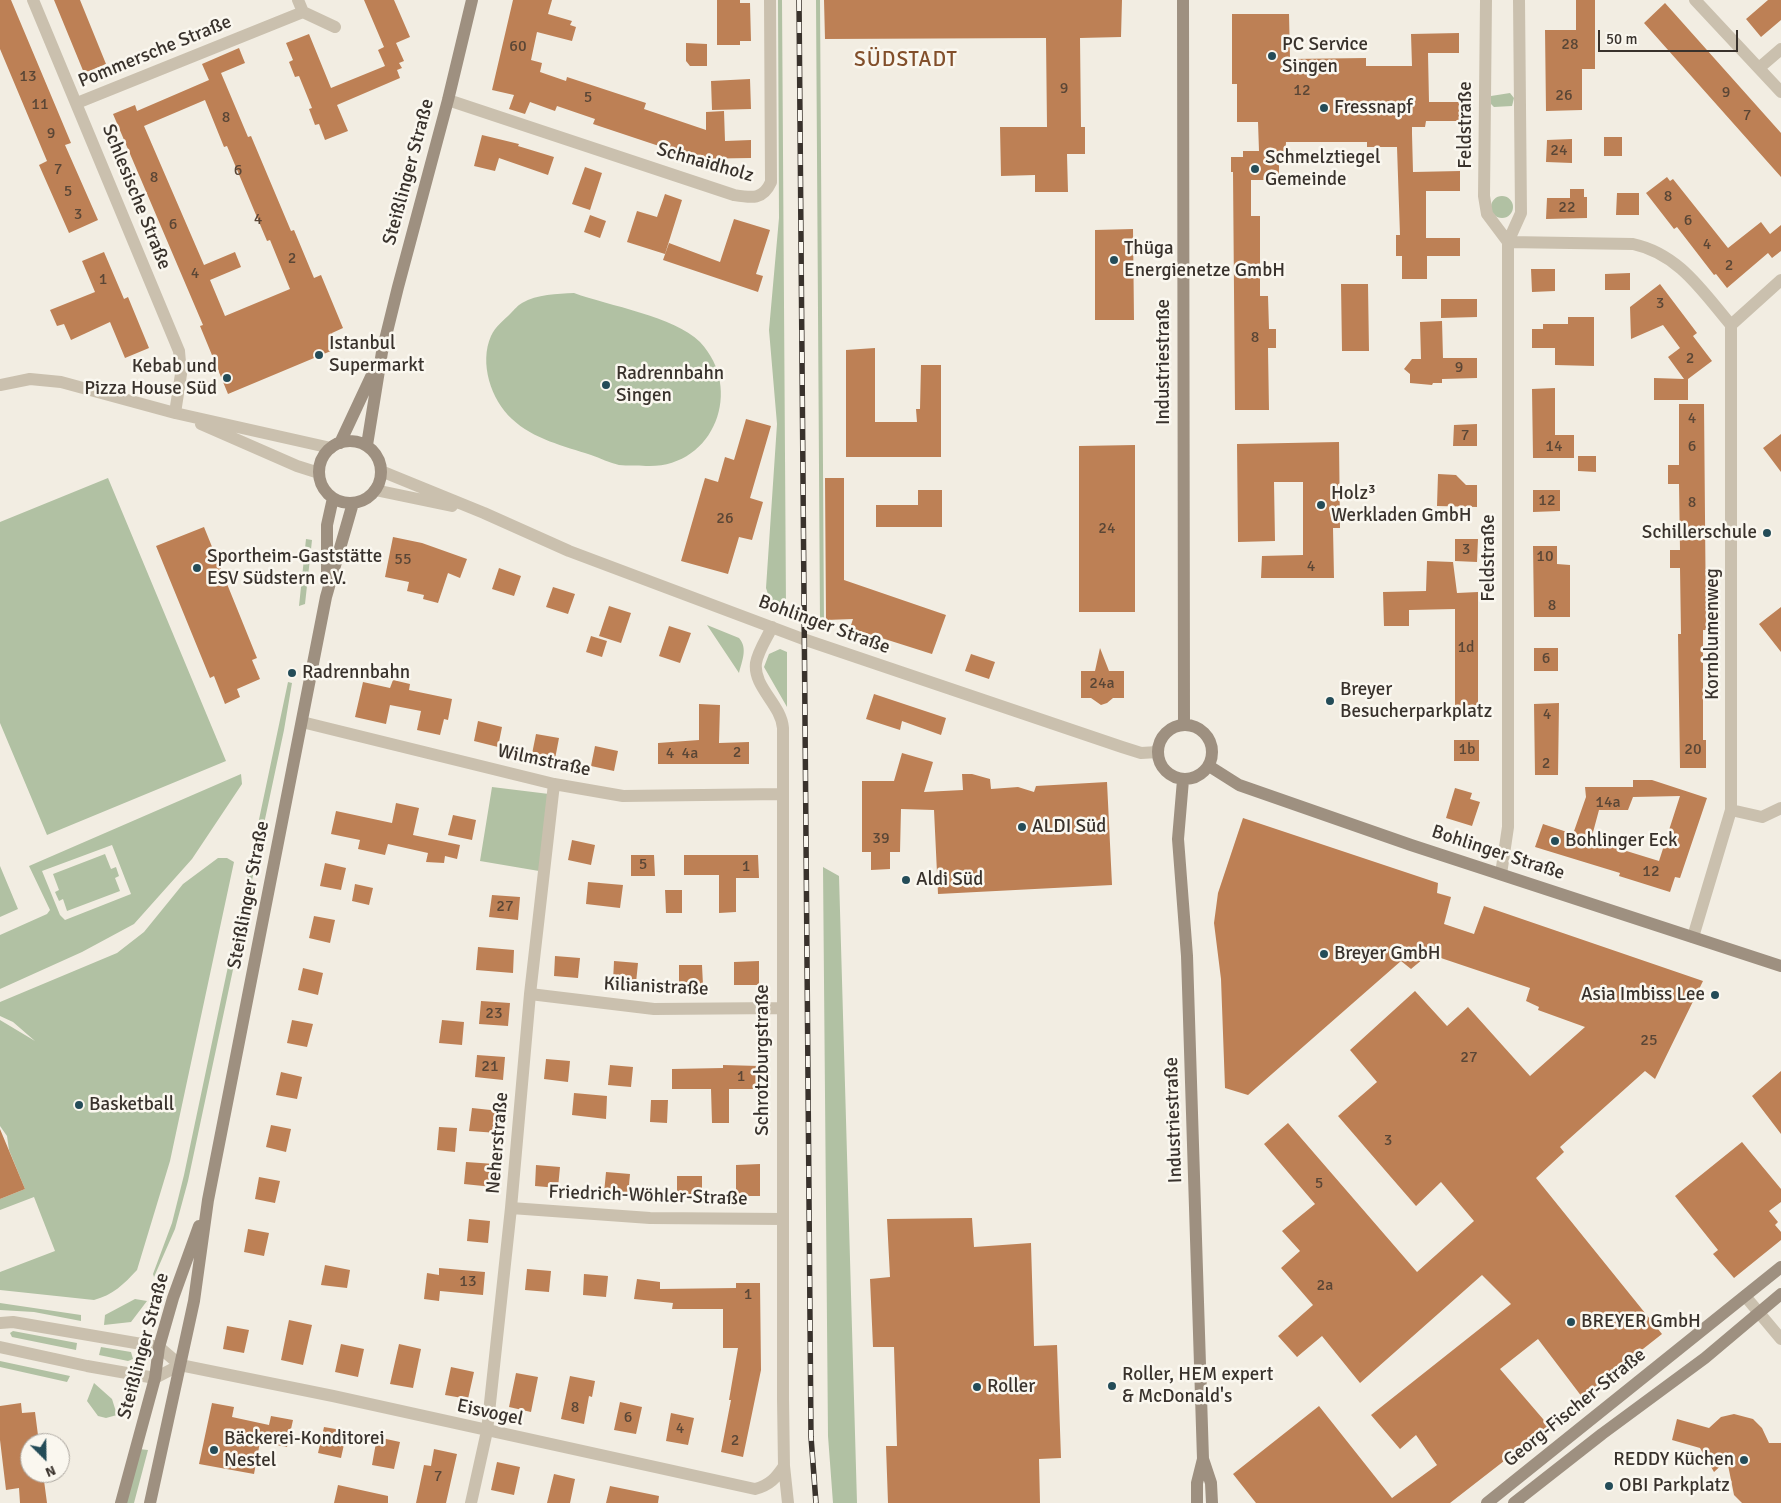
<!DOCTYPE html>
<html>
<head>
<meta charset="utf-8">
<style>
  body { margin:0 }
  #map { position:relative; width:1781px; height:1503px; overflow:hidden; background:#f2ede2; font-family:Signika,sans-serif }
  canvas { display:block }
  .north { position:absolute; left:20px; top:1433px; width:50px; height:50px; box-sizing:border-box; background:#faf7ef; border:1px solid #ada8a1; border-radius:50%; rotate:157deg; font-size:14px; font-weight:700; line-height:20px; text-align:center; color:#39322c }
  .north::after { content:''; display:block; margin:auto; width:18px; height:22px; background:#244c58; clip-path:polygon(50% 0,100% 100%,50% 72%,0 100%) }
  .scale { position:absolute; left:1598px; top:30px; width:140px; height:22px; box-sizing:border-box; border:2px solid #39322c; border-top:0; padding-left:6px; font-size:15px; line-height:18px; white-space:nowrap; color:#39322c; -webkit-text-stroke:4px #faf7ef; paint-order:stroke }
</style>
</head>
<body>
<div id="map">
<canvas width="1781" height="1503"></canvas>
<div class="north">N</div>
<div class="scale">50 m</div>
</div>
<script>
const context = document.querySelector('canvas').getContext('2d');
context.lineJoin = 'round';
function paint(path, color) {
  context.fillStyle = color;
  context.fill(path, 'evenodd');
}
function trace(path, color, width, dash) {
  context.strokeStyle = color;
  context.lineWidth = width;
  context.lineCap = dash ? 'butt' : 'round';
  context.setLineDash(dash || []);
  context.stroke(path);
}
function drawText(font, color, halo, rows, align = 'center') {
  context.font = font + ' Signika,sans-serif';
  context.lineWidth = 5;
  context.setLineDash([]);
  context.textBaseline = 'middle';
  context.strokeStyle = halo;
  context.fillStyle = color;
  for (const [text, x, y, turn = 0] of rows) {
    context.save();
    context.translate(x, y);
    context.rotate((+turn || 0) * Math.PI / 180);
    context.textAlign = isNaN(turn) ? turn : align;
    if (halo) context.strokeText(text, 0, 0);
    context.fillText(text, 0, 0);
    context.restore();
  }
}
const green = new Path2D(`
  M778,0H782L786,607L770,600L766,588L777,424L769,330L779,218Z
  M816,0H820L824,624L820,623Z
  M1510,93L1514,98L1512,106L1494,107L1491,104V96Z
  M1491 207a11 11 0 1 1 22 0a11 11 0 1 1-22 0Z
  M574,293C609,306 674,316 700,342C745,390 713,469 646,466C637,465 628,466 619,465C610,463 600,458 591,455C564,446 533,439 512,419C491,400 479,363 491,336C495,327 504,320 511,313C514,310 518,305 522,303C537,294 557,294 574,293Z
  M108,478L226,761L47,835L0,723V522Z
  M306,539L312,540L305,604L299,606Z
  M707,625L739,638C748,648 742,661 739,673Z
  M780,649L787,652V707L764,667L769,654Z
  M288,682L292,683L284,730L188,1181L175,1229L154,1277L153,1274L172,1223L184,1175Z
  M241,774L242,784L192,859L134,924L82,952L0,989V935L47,914L50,910L29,866ZM112,845L131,894L65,920L60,915L42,871Z
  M492,787L549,794L539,871L480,861Z
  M105,854L111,869L116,867L119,876L115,878L120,891L67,911L63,899L59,901L55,892L59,890L53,874Z
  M218,858H227L234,862L170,1161L137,1270C124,1284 113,1295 94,1300L0,1290V1272L55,1251L34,1197L0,1210V1199L25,1189L9,1150L7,1136L0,1126V1020L35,1041L13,1022L0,1016V1002L117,953L144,932L183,884Z
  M0,866L18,909L0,917Z
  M823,867L839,876L857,1503H833L828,1436Z
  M135,1299L147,1301L131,1322L104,1325L105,1315Z
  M0,1303L81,1315V1321L34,1312L0,1310Z
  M13,1331L77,1343L76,1350L12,1337L10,1333Z
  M101,1347L131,1352L133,1359L128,1361L99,1355Z
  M0,1361L70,1376L67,1382L0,1367Z
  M94,1383L112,1399L117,1415L106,1418L98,1416L87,1401Z
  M139,1449L148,1450L134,1503H126Z`);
const building = new Path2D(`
  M0,0H11L71,143L65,145L98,220L69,233L39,165L47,161L0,49Z
  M54,0H80L106,64L84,73Z
  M364,0H394L410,37L396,43L404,61L399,63L402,68L397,70L400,78L337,105L348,131L325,140L319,124L315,125L309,109L312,108L299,76L295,77L289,62L293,60L286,43L309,34L331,88L385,66L378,50L384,47Z
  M513,0H552L548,14L572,21L570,25L576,27L572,41L537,32L531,60L542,63L540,72L566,81L567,77L646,103L644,109L706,130V112L724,111L725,141L751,140V158L686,159L676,155L677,152L593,124L595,119L557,106L555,111L530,102L525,114L509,109L514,95L492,90Z
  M717,0H740V3H750L751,41H740V45H717Z
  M824,0H1122L1121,37L1080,38L1081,127H1085V154H1067L1068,192H1035V175L1001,176L1000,127H1047L1046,38L825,39Z
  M1576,0H1595V69H1582V110L1546,111L1545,30H1576Z
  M1768,0H1781V20L1761,37L1746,19Z
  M1665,3L1781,133V177L1644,23Z
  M1232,14H1289L1290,59L1366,58V66H1412L1411,34L1459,33V53H1428L1429,102H1459V121H1426L1425,127H1412V134L1413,172L1460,171V191H1426V238H1460V256H1427V279H1402V256H1396V235H1400L1397,147H1367V142H1286L1285,159H1279V180H1251V216H1260V296H1268L1269,329H1276V348H1268L1269,410H1235L1233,172H1231V157H1243V151H1259L1258,122H1237V84H1232Z
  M686,43L707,44V66H690L686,61Z
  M239,48L245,63L221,73L248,137L251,136L291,231L294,230L314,278L321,275L343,328L332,333L338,348L228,394L200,326L203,325L113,114L135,105L137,111L209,80L202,64ZM205,100L224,147L227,146L267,241L270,240L290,289L225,316L210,280L241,267L235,252L204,265L144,126Z
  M750,79L751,109L712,110L711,81Z
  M482,135L519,144L518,146L554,157L548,175L499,158L495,171L474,166Z
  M1604,137H1622V156H1604Z
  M1572,139V163L1546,162L1547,140Z
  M585,167L602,173L590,210L572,204Z
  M1667,177L1670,181L1673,179L1728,248L1761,222L1770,234L1781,225V251L1772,258L1768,253L1727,288L1716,274L1714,275L1677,227L1674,229L1646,193Z
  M1570,189H1584V197H1587V218L1546,219L1547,198H1570Z
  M1617,193H1639V215H1616Z
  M665,194L682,200L665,254L627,242L637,211L657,217Z
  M590,215L606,221L600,238L584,232Z
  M734,219L770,230L756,274L763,276L758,292L663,260L669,243L720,262Z
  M1133,229L1134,320H1095V230Z
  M104,252L124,299L128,297L149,348L125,358L110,322L71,340L64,324L57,326L50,310L95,292L82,261Z
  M1531,269H1555V291L1532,292Z
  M1630,273V290H1605V274Z
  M1341,284H1368L1369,351H1342Z
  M1660,284L1697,333L1693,336L1712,361L1688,379V400H1654V378L1684,379L1668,357L1680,348L1663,325L1631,339L1630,307Z
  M1441,299H1477V317L1441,318Z
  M1568,317H1594V366L1555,365V348H1532V329H1543V324H1568Z
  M1442,321L1443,358H1477V378L1442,379V383H1433L1432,385L1410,383V374L1404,369L1412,359H1421L1420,322Z
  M875,348V422H917L916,409H920L921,365H941V457H846V350Z
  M1555,388V435H1574V458H1533L1532,389Z
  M1679,404H1704L1706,630H1703V740H1706V768H1680L1678,634H1681L1680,568H1670V550H1680L1679,484H1668V465H1679Z
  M746,419L771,426L750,498L763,502L752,540L739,537L728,574L681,561L705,478L718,482L725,457L734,460Z
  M1477,424V446H1453L1454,425Z
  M1781,434V472L1763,448Z
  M1339,442L1340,528H1333L1334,578H1261L1262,556L1303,555V482H1274L1275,541L1238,542L1237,444Z
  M1135,445V612H1079V446Z
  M1578,456H1596V472L1578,471Z
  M1438,474L1456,475L1466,485H1477V507L1437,506Z
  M825,478H844V580L946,615L932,654L850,628L853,619L826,620Z
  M918,490H942V527H876V505H918Z
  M1533,490H1560V511L1533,512Z
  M204,527L257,658L252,660L260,679L237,689L240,697L225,704L214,676L210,678L156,546Z
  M393,537L422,543L467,559L460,578L448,573L438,603L423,599L424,595L407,591L409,582L385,577Z
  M1455,539H1478L1477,562L1455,561Z
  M1533,546H1557V564L1570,565V617H1534Z
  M1427,561L1453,562L1457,593L1478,592V708H1455V609L1409,610V626H1384L1383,592L1426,591Z
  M499,568L521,576L514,596L492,589Z
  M553,587L575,594L568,614L546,607Z
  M609,606L631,613L621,643L599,636Z
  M1781,607V652L1759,624Z
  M669,626L691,633L680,663L659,656Z
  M591,636L607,641L602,657L586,652Z
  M1100,648L1109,671H1124V698H1113L1107,703L1101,705L1091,698H1081V671H1095Z
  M1534,648H1558V671H1534Z
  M971,654L995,662L989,679L965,671Z
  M393,680L410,684L409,690L452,699L448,720L444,719L440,735L417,730L421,711L390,705L386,724L355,717L363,682L390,688Z
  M874,694L946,718L941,735L902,721L900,730L866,719Z
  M1559,703L1558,775H1535L1534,704Z
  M699,704L720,705L719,743L749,742V764H658V743L699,740Z
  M478,721L502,727L498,747L474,741Z
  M536,734L559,738L555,759L532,754Z
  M1454,740H1479V761H1454Z
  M595,746L618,751L614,771L591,766Z
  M902,753L933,762L924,792L963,790L962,774H972L990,779L991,789L1018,787L1034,792L1036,786L1107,782L1112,885L938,894L934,810L901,809L900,852H890V869L871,870V852H862V781H894Z
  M1633,780H1652L1707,798L1680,878L1675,877L1670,892L1619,876L1620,873L1535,847L1543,824L1573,834L1586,797L1585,787H1633ZM1680,796L1659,861L1607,845L1608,841L1592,836L1599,810H1628L1633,797Z
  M1455,788L1472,793L1470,799L1480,802L1472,826L1446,818Z
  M396,803L419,808L413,835L460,845L457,859L445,856L444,863L426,862L428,853L388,844L385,855L358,849L360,840L331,834L336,811L392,823Z
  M453,815L476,820L472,840L448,835Z
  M1243,818L1438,883L1437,893L1451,897L1444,924L1474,934L1484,906L1703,981L1655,1079L1645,1071L1560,1147L1564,1152L1536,1178L1662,1334L1582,1397L1538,1339L1500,1369L1549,1426L1450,1503H1256L1233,1474L1319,1406L1392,1498L1437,1465L1416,1435L1400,1449L1371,1415L1511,1304L1482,1275L1360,1383L1322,1336L1297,1357L1278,1336L1313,1305L1281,1268L1300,1251L1282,1231L1315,1204L1264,1144L1288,1123L1417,1272L1474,1221L1441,1182L1416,1206L1338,1116L1377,1082L1350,1050L1415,991L1447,1026L1468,1007L1530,1076L1585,1027L1538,1010L1539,1007L1526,1001L1530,988L1429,954L1411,969L1401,961L1248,1095L1225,1088L1221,979L1214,923L1218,893Z
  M572,840L595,845L591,865L568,860Z
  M631,855H654L655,876H631Z
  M684,855H758L759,878H736V912L719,913V875H684Z
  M325,863L346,868L341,890L320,886Z
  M588,882L623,885L620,908L586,904Z
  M355,884L373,888L369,905L352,901Z
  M665,890H682V913H666Z
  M492,895L520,897L518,920L489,917Z
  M314,916L335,920L330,943L309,938Z
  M478,947L514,950L513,973L476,970Z
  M555,956L580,958L578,978L554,976Z
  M614,961L638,963L636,983L613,981Z
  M759,961V985H734V962Z
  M679,965H702L703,985H679Z
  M303,968L323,973L318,995L298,990Z
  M481,1001L510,1003L508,1026L479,1024Z
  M292,1020L313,1024L307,1047L287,1043Z
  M442,1020L464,1022L462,1045L439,1043Z
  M477,1055L505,1057L503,1080L475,1077Z
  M546,1059L570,1061L568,1082L544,1079Z
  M610,1065L633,1067L631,1087L608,1085Z
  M723,1065L759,1066V1089H729V1123H712L711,1089H672V1069L723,1068Z
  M1781,1071V1134L1752,1096Z
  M281,1072L302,1077L297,1099L276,1095Z
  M574,1093L607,1096L606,1119L572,1115Z
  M651,1100H668L667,1123L650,1122Z
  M472,1108L500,1111L498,1133L469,1131Z
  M271,1125L291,1129L286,1152L266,1147Z
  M439,1127L457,1128L455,1152L437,1150Z
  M0,1129L25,1189L0,1199Z
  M1742,1142L1781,1189V1202L1769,1211L1778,1222L1775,1225L1781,1232V1240L1734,1278L1713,1254L1718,1250L1675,1196Z
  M466,1162L495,1164L493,1187L464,1184Z
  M760,1164V1196H736V1165Z
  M536,1165L560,1167L558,1188L535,1186Z
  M606,1172L630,1174L628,1195L604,1193Z
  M677,1176H702V1196H677Z
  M259,1177L280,1181L275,1203L255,1199Z
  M972,1218L974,1247L1031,1243L1034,1346L1057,1345L1061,1458L1039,1459L1040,1503H888L886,1446H897L894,1347H873L870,1279L890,1277L887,1219Z
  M469,1219L490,1221L488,1243L467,1241Z
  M248,1229L269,1233L264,1256L244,1252Z
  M325,1265L350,1270L347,1288L321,1285Z
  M439,1268L485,1272L483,1295L440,1291L439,1301L424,1299L427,1273L439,1275Z
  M527,1269L551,1271L549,1292L525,1290Z
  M584,1274L608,1276L606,1297L583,1295Z
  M637,1279L660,1282V1289L736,1288V1283H760L761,1370L743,1457L721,1452L731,1400H729L738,1348H723V1309H672L673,1303L634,1299Z
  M289,1320L312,1325L303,1365L281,1360Z
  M227,1326L249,1330L244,1353L223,1349Z
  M341,1344L364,1349L358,1377L335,1372Z
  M399,1344L421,1349L413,1388L390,1384Z
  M451,1367L474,1372L468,1399L445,1395Z
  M516,1373L538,1377L531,1412L509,1407Z
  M570,1376L595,1381L592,1397L589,1396L584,1424L561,1419Z
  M620,1402L642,1407L636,1434L614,1430Z
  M21,1403L22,1413L35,1412L39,1443H30V1473H43L47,1503H20L19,1488L6,1490L0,1440V1406Z
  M212,1403L234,1407L232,1417L269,1425L271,1416L293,1420L287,1447L260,1442L254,1474L199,1464Z
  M671,1413L694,1418L688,1445L666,1441Z
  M1734,1414L1753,1419L1762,1428L1769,1443H1781V1503H1742L1734,1495L1727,1460L1714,1472L1700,1448L1672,1440L1677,1419L1709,1428L1721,1417Z
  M324,1427L347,1431L341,1458L318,1453Z
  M377,1437L400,1442L394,1469L372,1465Z
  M434,1449L457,1454L446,1503H416L424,1465L431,1466Z
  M497,1462L520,1467L514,1495L491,1490Z
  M554,1474L575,1479L570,1503H547Z
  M338,1485L388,1496V1503H334Z
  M610,1486L659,1496L658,1503H606Z`);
const street = new Path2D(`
  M33,0L179,351L181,374L175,413
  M1486,0L1484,196L1487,214L1508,242
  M1695,0L1781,92
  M303,12L335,27
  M1759,68L1781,49
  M448,100L734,195C752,198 763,200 771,182L770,0
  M77,103L303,12L298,0
  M1508,242L1633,244C1679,254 1702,291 1731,325
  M1731,325L1781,280
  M0,385L30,379L61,382L175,413L331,448
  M201,424L297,466L319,473
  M381,471L484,513L569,551L803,639L1122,747L1141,753L1158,752
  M375,490L452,506
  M772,627C767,638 758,651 756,663C753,687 781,704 783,728V1399L784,1466L788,1503
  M302,722L554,784L623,796L782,794
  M1731,810L1762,817L1781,808
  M1501,874L1508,827V242L1521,213L1519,0
  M1693,937L1731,810V325
  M530,994L654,1009L781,1008
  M511,1208L650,1218L783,1219
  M1745,1296L1781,1339
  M0,1323L13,1322L159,1347L180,1365L333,1396L755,1489C770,1485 776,1478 784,1466
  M0,1347L87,1366L155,1378L180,1365
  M471,1503L487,1431L511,1208L530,994L554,784`);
const secondary = new Path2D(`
  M1183,0L1184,725
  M319 472a31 31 0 1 1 62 0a31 31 0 1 1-62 0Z
  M340,443L376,366
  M367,445L382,352L398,287L448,100L472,0
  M327,582V525L333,498
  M1158 752a27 27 0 1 1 54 0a27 27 0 1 1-54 0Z
  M1209,766L1239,785L1411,845L1781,966
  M1183,780L1178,839L1187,956L1203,1459L1211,1483L1212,1503
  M121,1503L155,1378L159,1347L173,1298L199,1226
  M150,1503L194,1301L208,1200L326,597L353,503
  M1197,1503V1483L1203,1459
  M1487,1503L1781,1267
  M1514,1503L1602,1434L1705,1358L1781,1294`);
const rail = new Path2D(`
  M799,0L811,1437L816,1503`);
const markers = [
  [1272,56,5,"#244c58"],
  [1324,108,5,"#244c58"],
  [1255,169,5,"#244c58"],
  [1114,260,5,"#244c58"],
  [319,355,5,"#244c58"],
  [227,378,5,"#244c58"],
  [606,385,5,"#244c58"],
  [1321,505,5,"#244c58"],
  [1767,533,5,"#244c58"],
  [197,568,5,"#244c58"],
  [292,673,5,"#244c58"],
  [1330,701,5,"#244c58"],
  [1022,827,5,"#244c58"],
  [1555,841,5,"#244c58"],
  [906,880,5,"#244c58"],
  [1324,954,5,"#244c58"],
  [1715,995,5,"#244c58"],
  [79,1105,5,"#244c58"],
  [1571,1322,5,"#244c58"],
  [1112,1386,5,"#244c58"],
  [977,1387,5,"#244c58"],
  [214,1450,5,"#244c58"],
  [1744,1460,5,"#244c58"],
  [1609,1486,5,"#244c58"]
];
const numberNames = [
  ["28",1570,45],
  ["60",518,47],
  ["13",28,77],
  ["9",1064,89],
  ["12",1302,91],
  ["9",1726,93],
  ["26",1564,96],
  ["5",588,98],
  ["11",40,105],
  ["7",1747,116],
  ["8",226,118],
  ["9",51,134],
  ["24",1559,151],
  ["7",58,170],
  ["6",238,171],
  ["8",154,178],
  ["5",68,192],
  ["8",1668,197],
  ["22",1567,208],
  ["3",78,215],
  ["4",258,220],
  ["6",1688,221],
  ["6",173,225],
  ["4",1707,245],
  ["2",292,259],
  ["2",1729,266],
  ["4",195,274],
  ["1",103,280],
  ["3",1660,304],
  ["8",1255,338],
  ["2",1690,359],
  ["9",1459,368],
  ["4",1692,419],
  ["7",1465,436],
  ["14",1554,447],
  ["6",1692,447],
  ["12",1547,501],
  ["8",1692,503],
  ["26",725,519],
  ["24",1107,529],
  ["3",1466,550],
  ["10",1545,557],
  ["55",403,560],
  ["4",1311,567],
  ["8",1552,606],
  ["1d",1466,648],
  ["6",1546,659],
  ["24a",1102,684],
  ["4",1547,715],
  ["1b",1467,750],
  ["20",1693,750],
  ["2",737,753],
  ["4",670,754],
  ["4a",690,754],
  ["2",1546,764],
  ["14a",1608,803],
  ["39",881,839],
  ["5",643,865],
  ["1",746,867],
  ["12",1651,872],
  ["27",505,907],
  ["23",494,1014],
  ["25",1649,1041],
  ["27",1469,1058],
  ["21",490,1067],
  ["1",741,1077],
  ["3",1388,1141],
  ["5",1319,1184],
  ["13",468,1282],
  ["2a",1325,1286],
  ["1",748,1295],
  ["8",575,1408],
  ["6",628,1418],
  ["4",680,1429],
  ["2",735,1441],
  ["7",438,1477]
];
const poiNames = [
  ["PC Service",1282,45],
  ["Singen",1282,67],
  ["Fressnapf",1334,108],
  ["Schmelztiegel",1265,158],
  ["Gemeinde",1265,180],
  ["Thüga",1124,249],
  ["Energienetze GmbH",1124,271],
  ["Istanbul",329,344],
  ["Supermarkt",329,366],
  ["Kebab und",217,367,"right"],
  ["Pizza House Süd",217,389,"right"],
  ["Radrennbahn",616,374],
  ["Singen",616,396],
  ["Holz³",1331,494],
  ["Werkladen GmbH",1331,516],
  ["Schillerschule",1757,533,"right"],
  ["Sportheim-Gaststätte",207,557],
  ["ESV Südstern e.V.",207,579],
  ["Radrennbahn",302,673],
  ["Breyer",1340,690],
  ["Besucherparkplatz",1340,712],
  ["ALDI Süd",1032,827],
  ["Bohlinger Eck",1565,841],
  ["Aldi Süd",916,880],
  ["Breyer GmbH",1334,954],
  ["Asia Imbiss Lee",1705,995,"right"],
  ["Basketball",89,1105],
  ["BREYER GmbH",1581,1322],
  ["Roller, HEM expert",1122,1375],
  ["& McDonald's",1122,1397],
  ["Roller",987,1387],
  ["Bäckerei-Konditorei",224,1439],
  ["Nestel",224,1461],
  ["REDDY Küchen",1734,1460,"right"],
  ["OBI Parkplatz",1619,1486]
];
const streetNames = [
  ["Pommersche Straße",155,52,-22],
  ["Feldstraße",1466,125,-90],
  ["Schnaidholz",705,163,16],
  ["Steißlinger Straße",409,172,-75],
  ["Schlesische Straße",136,197,68],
  ["Industriestraße",1164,362,-90],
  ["Feldstraße",1489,558,-90],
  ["Bohlinger Straße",824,625,20],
  ["Kornblumenweg",1713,634,-90],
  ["Wilmstraße",544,761,12],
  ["Bohlinger Straße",1498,853,18],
  ["Steißlinger Straße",249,895,-79],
  ["Kilianistraße",656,987,3],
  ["Schrotzburgstraße",763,1060,-90],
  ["Industriestraße",1174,1120,-92],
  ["Neherstraße",498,1143,-85],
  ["Friedrich-Wöhler-Straße",648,1196,2],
  ["Steißlinger Straße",144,1346,-75],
  ["Georg-Fischer-Straße",1575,1408,-39],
  ["Eisvogel",490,1413,12]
];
const quarterNames = [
  ["SÜDSTADT",906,60]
];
paint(green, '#b1c1a3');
paint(building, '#bd8055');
trace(street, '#cac0ae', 12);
trace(secondary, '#9e9080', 12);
trace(rail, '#39322c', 5.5);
trace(rail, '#faf7ef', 4, [11]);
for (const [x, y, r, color] of markers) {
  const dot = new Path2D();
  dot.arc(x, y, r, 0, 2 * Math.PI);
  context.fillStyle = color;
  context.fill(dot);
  trace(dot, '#faf7ef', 2);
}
drawText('16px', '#5a4636', null, numberNames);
drawText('19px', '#39322c', '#faf7ef', poiNames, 'left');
drawText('19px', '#39322c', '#faf7ef', streetNames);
context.letterSpacing = '1px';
drawText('21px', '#824f2b', '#faf7ef', quarterNames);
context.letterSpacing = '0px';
</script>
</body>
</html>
